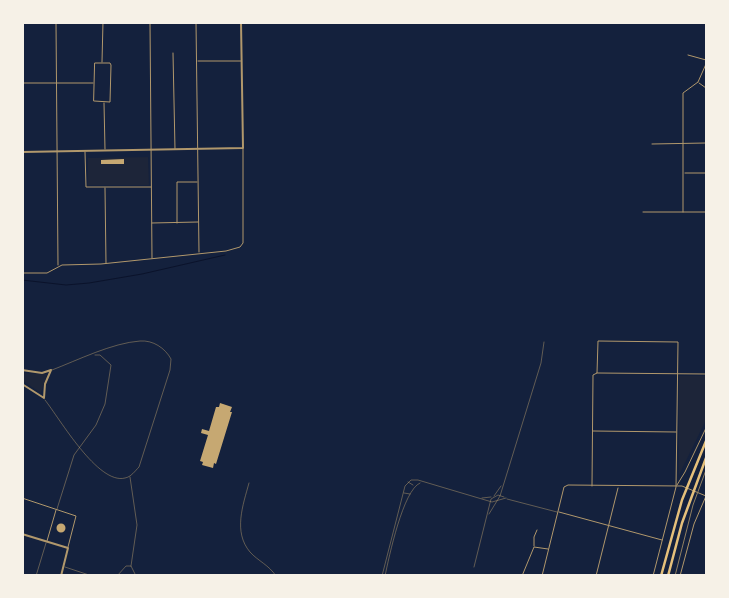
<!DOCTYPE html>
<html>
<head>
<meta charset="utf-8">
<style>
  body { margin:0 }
  #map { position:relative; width:729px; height:598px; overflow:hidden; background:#14213d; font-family:Roboto,sans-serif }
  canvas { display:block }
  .frame { position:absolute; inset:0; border:24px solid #f6f1e7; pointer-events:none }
</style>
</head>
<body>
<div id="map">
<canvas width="729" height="598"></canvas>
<div class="frame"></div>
</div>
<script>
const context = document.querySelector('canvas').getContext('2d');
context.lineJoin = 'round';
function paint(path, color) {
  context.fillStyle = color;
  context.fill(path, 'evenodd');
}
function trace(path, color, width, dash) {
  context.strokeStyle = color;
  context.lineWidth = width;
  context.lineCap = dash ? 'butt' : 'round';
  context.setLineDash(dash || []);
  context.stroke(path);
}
const green = new Path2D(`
  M148,157L149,185H88V158Z
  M23,373L47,374L41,393L23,381Z
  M679,376H706V420L679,475Z`);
const stream = new Path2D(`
  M22,280L66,285L89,283L142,274L225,255`);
const building = new Path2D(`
  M124,159V164H101V160Z
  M220,403L232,407L230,412H232L216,464L214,463L213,468L202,465L203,462L200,461L208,435L201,433L202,429L209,431L216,407H219Z
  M56.5 528a4.5 4.5 0 1 1 9 0a4.5 4.5 0 1 1-9 0Z`);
const service = new Path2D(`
  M45,400C60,419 98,485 125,478C131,477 135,471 139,467L170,370L171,359C165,348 153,340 140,341C112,343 78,360 52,370
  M130,477L137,525L131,566
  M408,482L413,485
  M249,483C243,505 233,532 250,552C258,561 269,565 276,576
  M404,493L410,494
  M494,496L501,486
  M482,498L491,497
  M507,499L557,512
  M57,509L74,455L96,425L105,404L111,365L100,355H95
  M489,514L500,496L541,363L544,342
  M65,567L92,576
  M474,567L491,499L498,495L504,497
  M36,576L46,543
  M117,576L126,566H131L136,576
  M382,576L405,486L411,480H418L492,502L506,498
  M385,576C389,557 403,490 420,483`);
const minor = new Path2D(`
  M56,22L58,265
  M150,22L152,258
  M196,22L199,252
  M173,53L175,149
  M688,55L706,60
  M198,61H241
  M102,62L103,22
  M95,63H110L111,65L110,102L94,101Z
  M22,83H93
  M699,83L706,88
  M104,103L105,149
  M652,144L706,143
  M85,152L86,187H151
  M685,173H706
  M105,188L106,263
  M643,212H706
  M683,212V93L698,82L706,64
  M152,223L198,222
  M177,223V182H197
  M22,273H47L62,265L101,264L226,251L240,247L243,243V149
  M597,373L706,374
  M593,431L676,432
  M677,485L685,472L706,428
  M592,486L593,375L597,373L598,341L678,342L676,487L653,576
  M22,498L76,516L68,547
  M559,512L662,540
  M47,541L56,510
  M534,546V537L537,530
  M522,576L534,547L548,549
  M542,576L564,487L568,485L682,486L706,496L694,524L680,576
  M596,576L618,488`);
const tertiary = new Path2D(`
  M22,152L243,148L241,22
  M22,370L42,373L51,370
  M22,384L44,398
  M44,398L45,384L51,370
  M22,534L68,548L61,576`);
const trunk = new Path2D(`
  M661,576L682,500L706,441
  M668,576L682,523L706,458`);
const tram = new Path2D(`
  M675,576L693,505L706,470`);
paint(green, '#1d2539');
trace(stream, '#0b132b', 1);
paint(building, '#c6a872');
trace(service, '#b1986c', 0.5);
trace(minor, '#b1986c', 1);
trace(tertiary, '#b1986c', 2);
trace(trunk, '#e5c07b', 2.5);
trace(tram, '#918062', 1);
</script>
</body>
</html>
